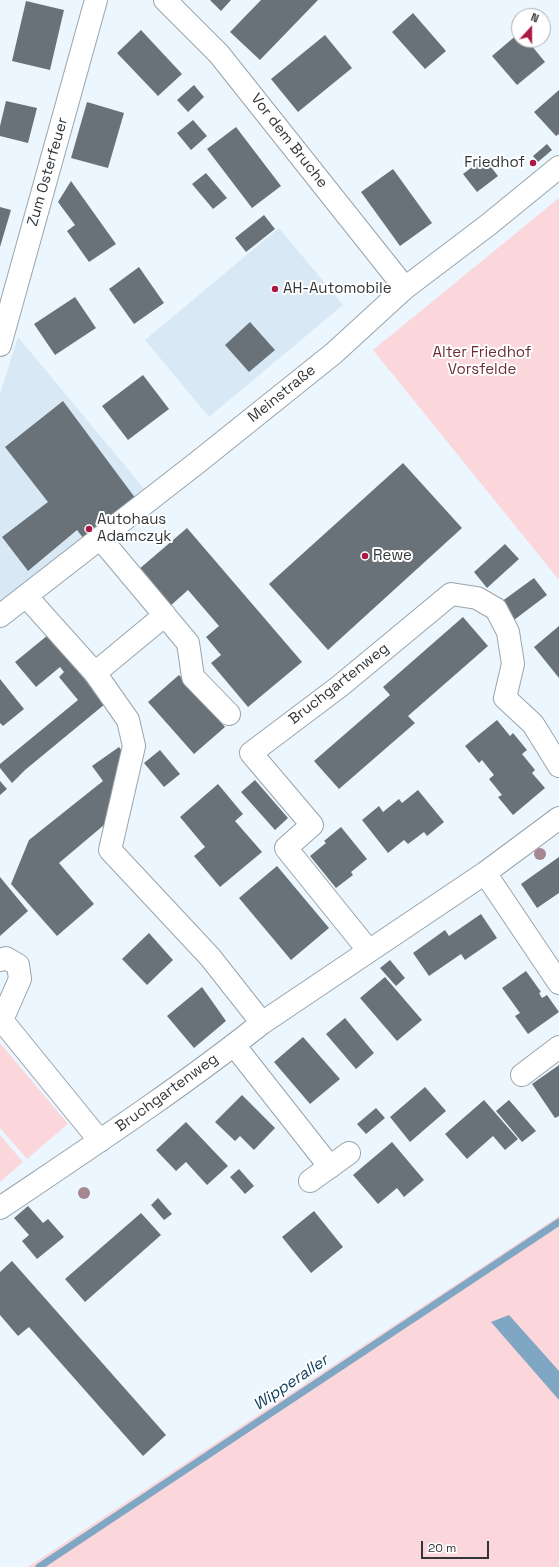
<!DOCTYPE html>
<html>
<head>
<meta charset="utf-8">
<style>
  body { margin:0 }
  #map { position:relative; width:559px; height:1567px; overflow:hidden; background:#ebf6fe; font-family:"Space Grotesk",sans-serif }
  canvas { display:block }
  .north { position:absolute; left:511px; top:8px; width:40px; height:40px; box-sizing:border-box; background:#fff; border:1px solid #adafb0; border-radius:50%; rotate:21deg; font-size:11px; font-weight:700; line-height:16px; text-align:center; color:#323639 }
  .north::after { content:''; display:block; margin:auto; width:14px; height:18px; background:#ac1844; clip-path:polygon(50% 0,100% 100%,50% 72%,0 100%) }
  .scale { position:absolute; left:421px; top:1541px; width:68px; height:18px; box-sizing:border-box; border:2px solid #323639; border-top:0; padding-left:5px; font-size:12px; line-height:14px; white-space:nowrap; color:#323639; -webkit-text-stroke:3px #fff; paint-order:stroke }
</style>
</head>
<body>
<div id="map">
<canvas width="559" height="1567"></canvas>
<div class="north">N</div>
<div class="scale">20 m</div>
</div>
<script>
const context = document.querySelector('canvas').getContext('2d');
context.lineJoin = 'round';
function paint(path, color) {
  context.fillStyle = color;
  context.fill(path, 'evenodd');
}
function trace(path, color, width, dash) {
  context.strokeStyle = color;
  context.lineWidth = width;
  context.lineCap = dash ? 'butt' : 'round';
  context.setLineDash(dash || []);
  context.stroke(path);
}
function drawText(font, color, halo, rows, align = 'center') {
  context.font = font + ' "Space Grotesk",sans-serif';
  context.lineWidth = 4;
  context.setLineDash([]);
  context.textBaseline = 'middle';
  context.strokeStyle = halo;
  context.fillStyle = color;
  for (const [text, x, y, turn = 0] of rows) {
    context.save();
    context.translate(x, y);
    context.rotate((+turn || 0) * Math.PI / 180);
    context.textAlign = isNaN(turn) ? turn : align;
    if (halo) context.strokeText(text, 0, 0);
    context.fillText(text, 0, 0);
    context.restore();
  }
}
const built = new Path2D(`
  M279,228L343,305L209,417L145,340Z
  M18,337L151,497L0,620V394Z`);
const green = new Path2D(`
  M559,198V580L373,350Z
  M0,1043L68,1124L27,1159L0,1128Z
  M0,1135L23,1162L0,1182Z
  M559,1216V1567H28Z`);
const water = new Path2D(`
  M509,1315L559,1371V1400L491,1322Z`);
const stream = new Path2D(`
  M39,1567L559,1222`);
const building = new Path2D(`
  M210,0H231L221,11Z
  M261,0H318L260,60L230,32Z
  M26,1L64,10L50,70L12,61Z
  M413,13L446,51L425,69L392,32Z
  M141,30L182,74L158,96L117,53Z
  M519,33V40H527L545,62L517,85L492,56Z
  M325,35L352,68L298,112L271,79Z
  M194,85L204,97L188,112L177,100Z
  M559,90V134L556,136L534,112Z
  M6,101L37,108L28,143L0,136V126Z
  M87,102L124,113L108,168L71,158Z
  M193,120L207,136L191,150L177,133Z
  M236,127L281,186L252,208L207,149Z
  M547,144L552,150L538,162L533,156Z
  M484,158L498,176L477,192L463,174Z
  M393,169L432,223L400,246L361,192Z
  M206,173L227,198L213,209L192,184Z
  M71,181L116,244L89,262L67,231L75,225L58,202Z
  M0,207L11,210L0,247Z
  M264,215L275,229L246,252L235,238Z
  M139,267L164,303L134,324L109,289Z
  M75,297L96,328L55,355L34,324Z
  M250,322L275,350L249,372L225,345Z
  M143,375L169,409L128,440L102,406Z
  M63,401L136,499L87,543L77,530L28,571L2,537L48,502L5,447Z
  M403,463L462,528L328,650L269,584Z
  M187,528L302,662L248,707L211,663L221,655L206,637L219,626L188,590L169,607L138,570Z
  M505,544L519,559L487,588L474,572Z
  M534,578L547,595L514,620L501,602Z
  M463,617L488,646L408,716L415,723L339,789L314,761L390,695L383,687Z
  M559,626V678L534,647Z
  M48,635L105,704L25,770L12,783L0,768V764L78,700L59,677L64,672L60,667L36,687L15,662Z
  M179,675L225,727L194,754L148,702Z
  M0,679L24,709L3,726L0,723Z
  M497,720L510,736L513,733L527,750L522,754L535,770L532,773L545,788L513,815L498,797L502,795L489,779L494,775L482,760L479,763L465,746Z
  M119,747L127,758L104,825L59,863L94,904L57,936L11,884L29,840L103,781L92,766Z
  M160,750L180,774L164,787L144,763Z
  M255,780L288,818L275,830L241,792Z
  M0,781L7,789L0,795Z
  M218,784L243,814L235,821L262,852L220,887L194,856L205,847L180,817Z
  M418,790L444,822L427,836L424,832L408,844L404,840L388,853L362,820L379,806L383,812L399,799L402,803Z
  M341,827L367,859L351,872L353,875L336,888L310,856L326,843L324,841Z
  M559,857V893L537,908L521,884Z
  M277,866L329,928L291,960L239,898Z
  M0,877L28,911L0,936Z
  M481,914L497,938L465,960L461,954L429,976L413,953L445,930L449,936Z
  M149,933L173,960L147,985L122,959Z
  M390,960L405,978L396,986L380,968Z
  M526,971L541,992L539,993L542,998L547,995L559,1012L528,1034L515,1016L520,1013L502,988Z
  M385,977L422,1020L397,1041L360,998Z
  M202,987L226,1021L194,1048L167,1016Z
  M345,1018L374,1053L356,1069L326,1034Z
  M303,1037L340,1079L310,1104L274,1062Z
  M559,1065V1116L555,1118L532,1084Z
  M425,1087L446,1111L410,1142L390,1117Z
  M242,1095L275,1128L254,1150L240,1136L235,1141L215,1122Z
  M484,1100L518,1139L505,1150L493,1136L467,1159L445,1134Z
  M509,1100L536,1131L522,1142L496,1111Z
  M376,1108L385,1118L366,1134L357,1124Z
  M186,1122L228,1166L207,1185L186,1162L176,1171L156,1150Z
  M392,1142L424,1180L404,1197L397,1188L378,1204L353,1175Z
  M239,1169L254,1186L245,1194L230,1177Z
  M158,1198L172,1214L164,1220L151,1205Z
  M28,1206L43,1223L48,1219L64,1237L37,1259L22,1241L29,1235L14,1218Z
  M314,1211L343,1247L311,1273L282,1237Z
  M141,1213L161,1235L85,1302L65,1279Z
  M12,1261L166,1435L143,1456L29,1327L18,1336L0,1315V1272Z`);
const minor = new Path2D(`
  M165,0L219,54L405,288
  M0,345L96,0
  M100,538L188,643L193,677L229,714
  M26,596L95,673L128,720L134,746L110,850L210,957L262,1023
  M0,616L198,462L334,353L405,288L488,225L559,167
  M95,673L165,615
  M485,873L559,983
  M369,951L286,848L312,825L251,753L340,686L451,594L477,598L496,609L508,632L513,664L505,698L533,724L559,766
  M0,960L6,958L18,965L20,979L2,1020
  M0,1018L100,1141
  M234,1045L330,1167
  M522,1075L559,1047
  M310,1181L349,1153
  M0,1208C89,1148 179,1089 262,1023L485,873L559,818`);
const trees = [
  [540,854],
  [84,1193]
];
const markers = [
  [533,163,4,"#ac1844"],
  [275,289,4,"#ac1844"],
  [89,529,4,"#ac1844"],
  [365,556,4,"#ac1844"]
];
const streetNames = [
  ["Vor dem Bruche",289,141,52],
  ["Zum Osterfeuer",48,172,-74],
  ["Meinstraße",282,394,-39],
  ["Bruchgartenweg",339,684,-38],
  ["Bruchgartenweg",167,1093,-36]
];
const poiNames = [
  ["Friedhof",525,163,"right"],
  ["AH-Automobile",283,289],
  ["Autohaus",97,520],
  ["Adamczyk",97,537],
  ["Rewe",373,556]
];
const parkNames = [
  ["Alter Friedhof",482,353],
  ["Vorsfelde",482,370]
];
const waterNames = [
  ["Wipperaller",291,1383,-34]
];
paint(built, '#d8e8f5');
paint(green, '#fbd7db');
paint(water, '#7fa6c2');
trace(stream, '#7fa6c2', 7);
paint(building, '#697279');
trace(minor, '#9aa4ab', 24);
trace(minor, '#fff', 22);
context.fillStyle = '#a58791';
for (const [x, y] of trees) {
  context.beginPath();
  context.arc(x, y, 6, 0, 2 * Math.PI);
  context.fill();
}
for (const [x, y, r, color] of markers) {
  const dot = new Path2D();
  dot.arc(x, y, r, 0, 2 * Math.PI);
  context.fillStyle = color;
  context.fill(dot);
  trace(dot, '#fff', 1.5);
}
drawText('15px', '#323639', '#fff', streetNames);
drawText('15px', '#323639', '#fff', poiNames, 'left');
drawText('15px', '#6c2d38', '#fff', parkNames);
drawText('italic 16px', '#10405e', '#fff', waterNames);
</script>
</body>
</html>
